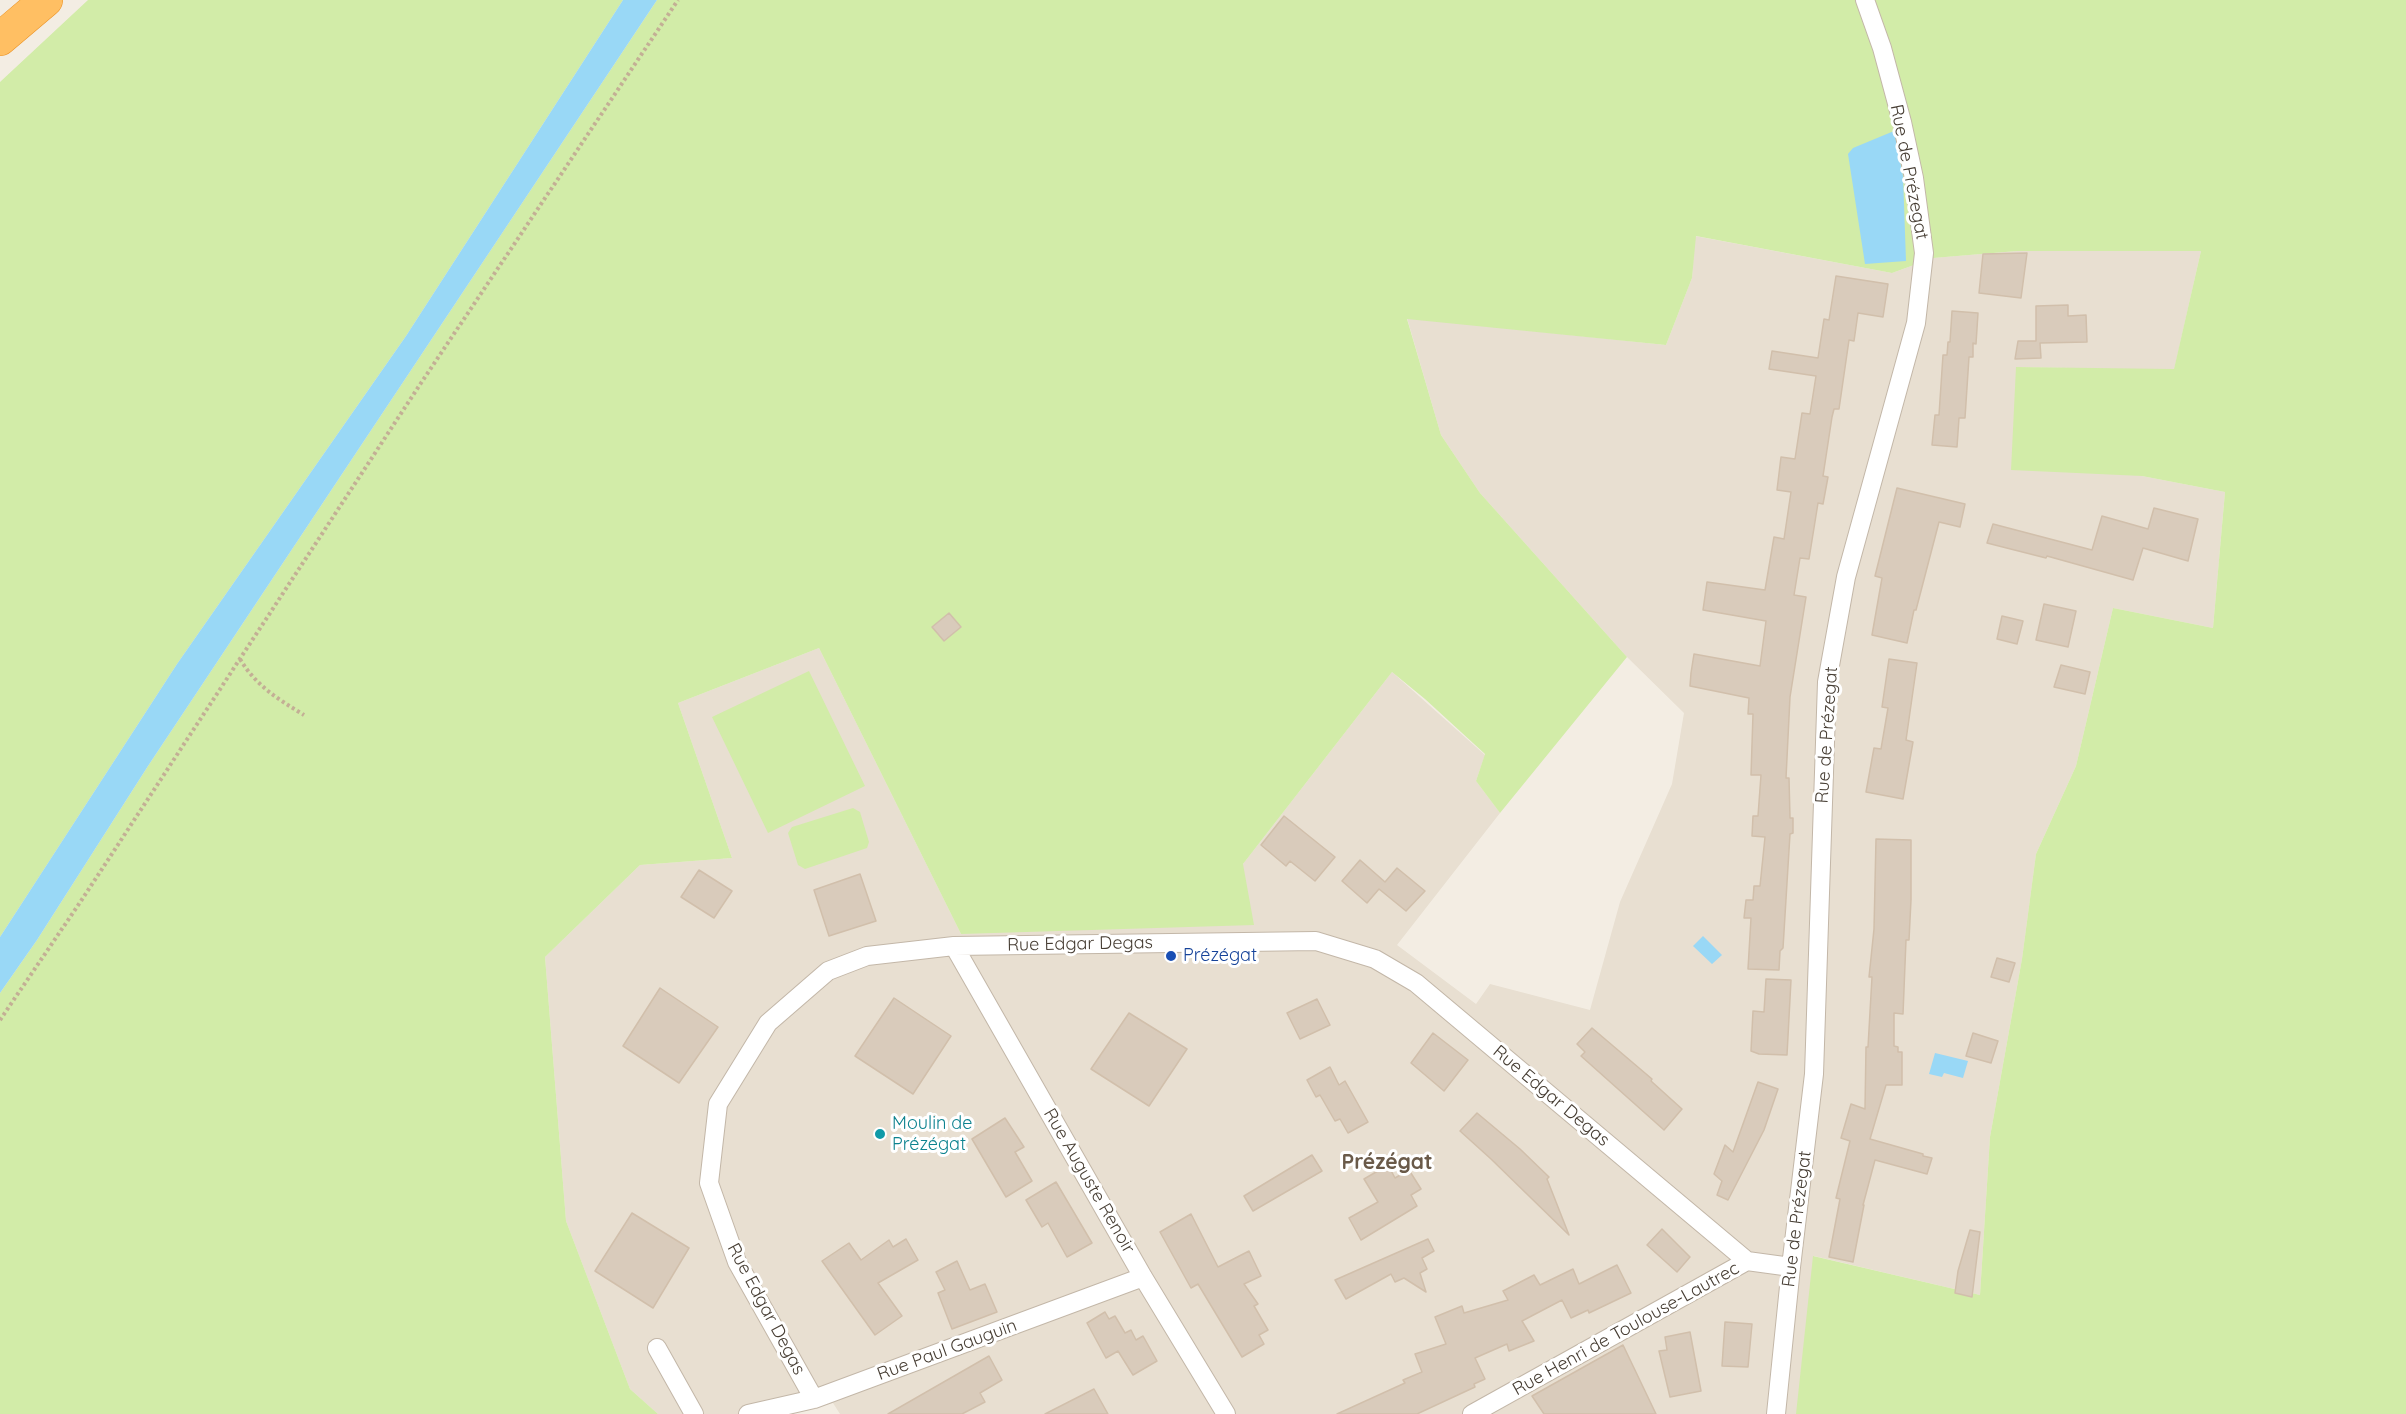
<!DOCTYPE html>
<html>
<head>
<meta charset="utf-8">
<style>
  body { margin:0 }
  canvas { display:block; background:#f3ede3 }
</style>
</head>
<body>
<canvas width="2406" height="1414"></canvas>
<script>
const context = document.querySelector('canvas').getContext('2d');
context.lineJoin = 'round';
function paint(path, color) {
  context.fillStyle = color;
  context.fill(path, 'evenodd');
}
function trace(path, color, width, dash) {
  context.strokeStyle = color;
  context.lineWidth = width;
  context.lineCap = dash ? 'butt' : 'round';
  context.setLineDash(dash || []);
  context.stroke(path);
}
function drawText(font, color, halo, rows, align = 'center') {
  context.font = font + ' Quicksand,sans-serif';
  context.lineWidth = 6;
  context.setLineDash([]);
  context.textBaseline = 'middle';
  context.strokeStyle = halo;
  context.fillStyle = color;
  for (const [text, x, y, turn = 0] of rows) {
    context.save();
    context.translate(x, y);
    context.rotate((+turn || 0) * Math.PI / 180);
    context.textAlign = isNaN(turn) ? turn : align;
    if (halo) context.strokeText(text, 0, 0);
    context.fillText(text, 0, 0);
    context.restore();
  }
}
const residential = new Path2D(`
  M1695,236L1892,273L1933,258L2017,251H2201L2174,370L2016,367L2142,476L2225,492L2213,628L2113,608L2076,766L2036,854L2022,959L1990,1137L1980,1295L1814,1256L1797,1414H840L833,1403L790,1414H658L630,1389L566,1221L545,957L640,865L732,858L678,703L819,648L961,934L1243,864L1392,672L1485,755L1476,781L1500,813L1397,945L1476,1004L1490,984L1590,1010L1620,902L1672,784L1684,713L1627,657L1480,493L1441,435L1407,318L1666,345L1692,278Z`);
const green = new Path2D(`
  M88,0H623L406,336L177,664L0,937V82Z
  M657,0H2406V1414H1796L1813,1256L1980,1295L1990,1137L2022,959L2036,854L2076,766L2113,608L2213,628L2225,492L2142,476L2011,470L2016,367L2174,369L2201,251H2017L1933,258L1892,273L1696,236L1692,278L1666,345L1407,319L1441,435L1480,493L1627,657L1500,813L1476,781L1485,754L1425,699L1392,672L1243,864L1254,925L961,934L819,648L678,703L732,858L640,865L545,957L566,1221L630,1389L658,1414H0V993L37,940L148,766Z
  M809,671L865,786L768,833L712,717Z
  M853,808L860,812L869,842L867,848L805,869L798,865L788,833L792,827Z`);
const water = new Path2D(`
  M623,0H657L148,766L37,940L0,993V937L177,664L406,336Z
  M1894,131L1903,176L1906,261L1865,264L1848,154L1853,148Z
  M1703,936L1722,955L1712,964L1693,946Z
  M1935,1053L1968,1061L1963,1078L1944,1073L1942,1077L1929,1074Z`);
const building = new Path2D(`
  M2027,253L2021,298L1979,293L1983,254Z
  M1836,276L1888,284L1883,317L1858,313L1854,341L1849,340L1839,409H1834L1832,417L1823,476L1828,477L1823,504L1818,503L1809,559L1800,558L1794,595L1806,597L1790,697L1786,778H1789L1790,818H1793V833L1790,834L1783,948L1780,951L1779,970L1748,969L1751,918H1744L1746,900H1753L1754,886H1760L1765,837L1752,836L1753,816H1758L1761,775H1751L1753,714H1748L1749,698L1690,686L1691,673L1694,654L1760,666L1766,621L1703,610L1707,582L1765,590L1774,537L1784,539L1791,492L1777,490L1781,457L1795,459L1802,413L1810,414L1816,376L1769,369L1772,351L1818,358L1824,319L1829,320Z
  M2068,305V316L2086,315L2087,342L2040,343L2041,358L2015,359L2018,341H2036V306Z
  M1952,311L1978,313L1976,344L1973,343V357H1969L1965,418H1959L1957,447L1932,445L1935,415H1939L1943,355H1947L1948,342H1950Z
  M1897,488L1965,504L1960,527L1939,522L1916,610H1914L1907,643L1872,635L1882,578L1875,576Z
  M2154,508L2198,519L2188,561L2143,548L2133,580L2047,556L2046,558L1987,543L1993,524L2092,550L2102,516L2148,529Z
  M2044,604L2076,611L2068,647L2036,640Z
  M949,613L961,627L944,641L932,627Z
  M2002,616L2023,621L2017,644L1997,639Z
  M1889,659L1917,663L1906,740L1913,742L1903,799L1866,792L1874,748L1881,749L1888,708L1882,707Z
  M2061,665L2090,672L2085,694L2054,687Z
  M1284,816L1335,857L1315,881L1290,861L1286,866L1261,845Z
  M1876,839L1911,840V900L1909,940H1906L1903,1014L1894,1013V1046L1898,1047V1052H1902V1085H1886L1870,1139L1923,1154V1156L1932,1158L1927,1174L1875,1160L1863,1205H1864L1853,1262L1829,1257L1840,1199L1836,1198L1850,1141L1841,1138L1851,1104L1865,1109L1866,1047H1868L1872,977H1869L1874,929Z
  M1360,860L1385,882L1397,868L1425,891L1406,911L1379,889L1367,903L1342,881Z
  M699,870L732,891L714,918L681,897Z
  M860,874L876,921L829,936L814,890Z
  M1997,958L2015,963L2009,982L1991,977Z
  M1766,979L1791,980L1787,1055L1759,1054L1751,1051L1753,1011L1764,1012Z
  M660,988L718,1027L679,1083L623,1046Z
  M894,998L951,1036L913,1094L855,1056Z
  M1317,999L1330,1025L1300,1039L1287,1013Z
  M1129,1013L1187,1049L1149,1106L1091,1069Z
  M1592,1028L1652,1079L1651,1081L1682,1109L1664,1130L1581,1056L1585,1052L1577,1044Z
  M1433,1033L1468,1060L1444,1091L1411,1063Z
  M1973,1033L1998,1041L1991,1063L1966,1056Z
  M1330,1067L1339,1085L1345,1081L1368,1122L1348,1133L1340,1119L1335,1121L1320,1095L1316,1097L1307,1080Z
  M1758,1082L1778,1089L1764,1130L1728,1200L1717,1195L1722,1181L1714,1174L1725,1145L1733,1152Z
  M1477,1113L1520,1149L1549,1177L1547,1179L1569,1235L1491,1159L1460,1131Z
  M1005,1118L1024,1147L1015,1152L1032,1181L1006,1197L972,1139Z
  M1312,1155L1322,1171L1253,1211L1244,1196Z
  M1388,1165L1395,1178L1409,1170L1421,1189L1411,1195L1417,1206L1361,1240L1349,1218L1378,1202L1364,1179Z
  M1056,1182L1092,1243L1067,1257L1048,1223L1042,1227L1026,1200Z
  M632,1213L689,1248L653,1308L595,1271Z
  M1191,1214L1218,1267L1249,1251L1261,1276L1244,1284L1258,1304L1254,1306L1268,1330L1259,1335L1264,1344L1242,1357L1198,1284L1191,1288L1160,1232Z
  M1662,1229L1690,1257L1677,1272L1647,1245Z
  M1970,1230L1980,1232L1972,1297L1955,1293L1958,1271Z
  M906,1239L918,1260L878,1283L902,1316L875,1335L822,1261L849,1243L861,1260L889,1240L893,1247Z
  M1428,1239L1434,1251L1422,1258L1427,1269L1420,1273L1426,1292L1404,1278L1395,1282L1391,1274L1346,1299L1335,1280Z
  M957,1261L970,1290L985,1284L997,1312L952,1329L938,1293L945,1290L936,1272Z
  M1617,1265L1631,1293L1589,1313L1588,1310L1571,1318L1562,1300L1522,1321L1534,1341L1509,1351L1507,1344L1475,1358L1485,1379L1474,1384L1475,1387L1417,1414H1337L1405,1383L1403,1380L1422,1372L1415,1354L1446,1344L1435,1317L1462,1306L1464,1313L1508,1300L1503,1291L1534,1275L1540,1285L1573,1269L1579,1284Z
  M1105,1312L1109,1319L1115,1316L1125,1333L1131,1330L1136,1340L1143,1336L1157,1361L1133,1375L1118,1351L1106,1358L1087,1323Z
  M1725,1322L1752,1324L1748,1367L1722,1366Z
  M1690,1332L1701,1391L1670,1397L1659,1351L1667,1350L1665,1337Z
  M1623,1345L1656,1414H1544L1532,1396Z
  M989,1356L1002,1380L980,1393L985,1402L962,1414H888Z
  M1094,1389L1108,1414H1045Z`);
const path = new Path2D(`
  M240,659C256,686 278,699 304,715
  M0,1020L81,901L421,383L678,0`);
const street = new Path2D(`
  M954,946L1143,1277L1226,1414
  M657,1348L694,1414
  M814,1399L737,1262L709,1183L718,1104L768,1023L828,971L867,956L954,946L1316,941L1375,959L1416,983L1747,1261L1791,1267
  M748,1414L814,1399L1143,1277
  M1472,1414L1747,1261
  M1776,1414L1791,1267L1814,1074L1827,682L1846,577L1916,323L1924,253L1914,178L1902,122L1882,48L1865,0`);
const highway = new Path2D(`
  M0,39L46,0`);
const markers = [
  [1171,956,6,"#1a4fb4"],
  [880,1134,6,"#0f9aa8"]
];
const streetNames = [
  ["Rue de Prézegat",1909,172,79],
  ["Rue de Prézegat",1827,735,-86],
  ["Rue Edgar Degas",1080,944,-1],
  ["Rue Edgar Degas",1551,1096,40],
  ["Rue Auguste Renoir",1089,1181,60],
  ["Rue de Prézegat",1797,1219,-83],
  ["Rue Edgar Degas",766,1309,62],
  ["Rue Henri de Toulouse-Lautrec",1626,1329,-29],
  ["Rue Paul Gauguin",947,1350,-20]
];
const transitNames = [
  ["Prézégat",1183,956]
];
const cultureNames = [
  ["Moulin de",892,1124],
  ["Prézégat",892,1145]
];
const quarterNames = [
  ["Prézégat",1387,1163]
];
paint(residential, '#e8dfd1');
paint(green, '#d2eca8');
paint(water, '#99d8f6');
paint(building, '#d9cbbb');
trace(building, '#d1bfab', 1.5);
trace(street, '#c3b7a8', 20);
trace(highway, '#eb9326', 34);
trace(path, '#c3af95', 4, [3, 3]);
trace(street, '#fff', 18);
trace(highway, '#ffbf63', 33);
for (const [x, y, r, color] of markers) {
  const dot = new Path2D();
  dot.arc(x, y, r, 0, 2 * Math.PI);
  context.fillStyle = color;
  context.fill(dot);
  trace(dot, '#fff', 2);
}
drawText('18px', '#463d33', '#fff', streetNames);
drawText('18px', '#164399', '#fff', transitNames, 'left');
drawText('18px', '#0d838f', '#fff', cultureNames, 'left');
drawText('bold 21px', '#6a5a49', '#fff', quarterNames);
</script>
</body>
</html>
